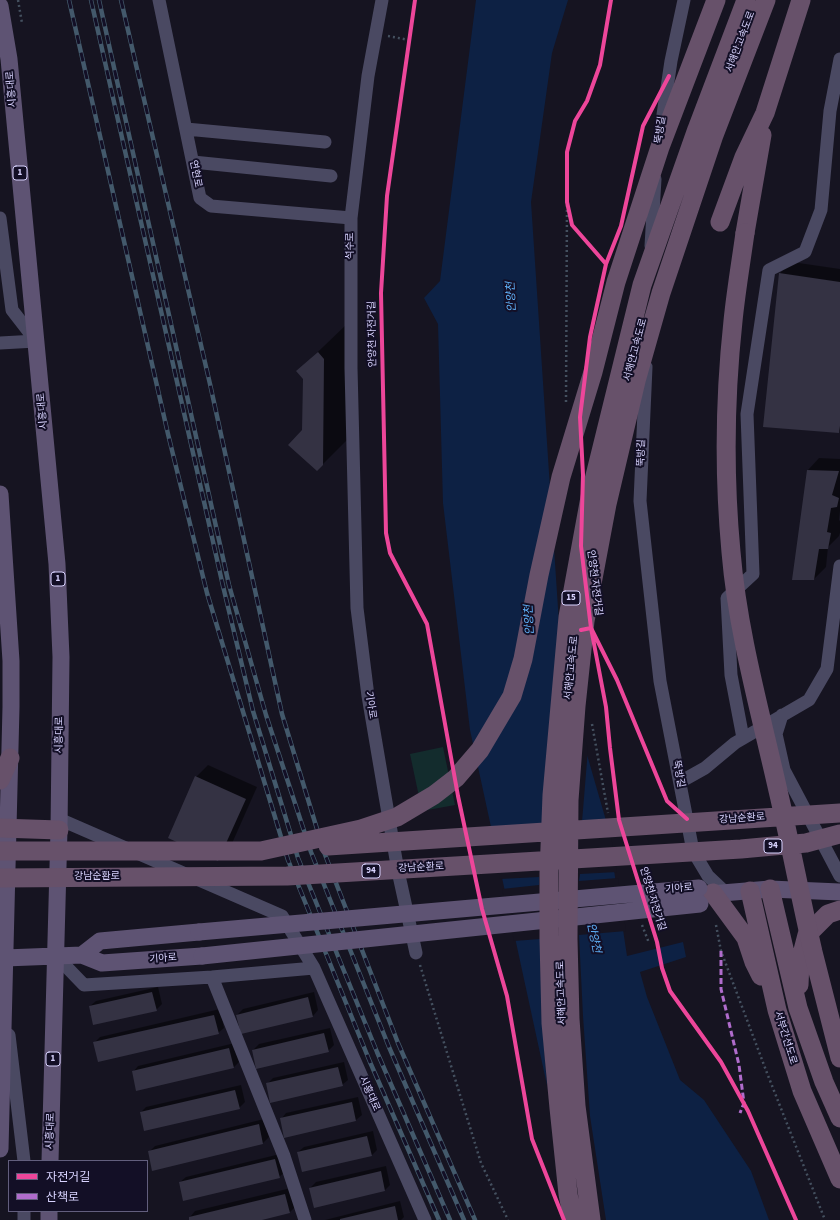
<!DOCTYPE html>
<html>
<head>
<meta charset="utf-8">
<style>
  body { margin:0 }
  #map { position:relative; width:840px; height:1220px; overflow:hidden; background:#161421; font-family:"Source Sans 3","Noto Sans KR",sans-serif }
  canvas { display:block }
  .legend { position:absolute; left:8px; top:1160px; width:140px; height:52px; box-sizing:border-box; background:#130f26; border:1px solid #625e7d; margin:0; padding:5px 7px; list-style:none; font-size:12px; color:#d9d4ff }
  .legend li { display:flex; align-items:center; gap:8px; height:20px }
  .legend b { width:20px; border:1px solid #625e7d }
</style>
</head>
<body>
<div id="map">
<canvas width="840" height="1220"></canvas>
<ul class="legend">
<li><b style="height:5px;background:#ed469a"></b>자전거길</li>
<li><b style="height:5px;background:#b06ccc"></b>산책로</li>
</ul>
</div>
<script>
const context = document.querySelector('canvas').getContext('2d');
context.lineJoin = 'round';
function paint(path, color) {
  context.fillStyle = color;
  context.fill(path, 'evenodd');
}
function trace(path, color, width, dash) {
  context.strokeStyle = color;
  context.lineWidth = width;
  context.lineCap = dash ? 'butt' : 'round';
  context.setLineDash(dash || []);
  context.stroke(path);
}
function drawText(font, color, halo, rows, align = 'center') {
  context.font = font + ' "Source Sans 3","Noto Sans KR",sans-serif';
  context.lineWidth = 4;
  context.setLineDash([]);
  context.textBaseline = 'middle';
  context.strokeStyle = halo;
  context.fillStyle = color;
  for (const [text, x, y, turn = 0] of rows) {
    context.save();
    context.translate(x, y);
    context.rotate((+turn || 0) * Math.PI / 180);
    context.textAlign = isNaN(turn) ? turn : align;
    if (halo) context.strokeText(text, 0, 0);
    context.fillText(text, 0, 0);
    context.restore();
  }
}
const green = new Path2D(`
  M443,747L455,805L422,811L410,754Z`);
const water = new Path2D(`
  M476,0H568L552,53L531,202L562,668L607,824L627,956L683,942L686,957L640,972L647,997L680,1080L704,1100L751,1171L769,1220H599L553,1113L470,730L443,503L438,324L424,298L440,281Z`);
const pier = new Path2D(`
  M564,667L588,749L582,822L609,824L617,872L580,874L579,881L618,878L626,931L579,935L583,1016L590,1116L606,1220H597L551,1113L548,1099L542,1019L540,939L514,941L502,889L539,885V877L500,879L490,829L542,825Z`);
const shadow = new Path2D(`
  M792,262L840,269V431L839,432L780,273Z
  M349,322L348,439L317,470L303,430L304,379L298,371Z
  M819,458L840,459V511L839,520L840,521V533L839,536L828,547L826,567L814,579L808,470Z
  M208,765L257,787L230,848L218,860L196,777Z
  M158,987L162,1004L156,1010L90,1006L96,1001Z
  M314,992L318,1010L313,1016L237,1015L243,1009Z
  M220,1009L224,1028L218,1033L94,1043L100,1037Z
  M330,1028L334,1045L328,1051L253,1050L259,1044Z
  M235,1043L239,1062L234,1067L133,1072L138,1066Z
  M344,1062L348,1080L342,1085L267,1084L273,1078Z
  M241,1085L245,1102L239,1108L141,1112L146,1107Z
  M358,1097L362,1115L356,1120L285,1136L281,1119L286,1113Z
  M264,1119L269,1137L263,1143L153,1170L149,1152L155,1146Z
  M373,1131L377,1150L372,1155L298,1152L304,1147Z
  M280,1154L285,1172L279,1177L180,1182L186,1177Z
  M386,1166L390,1185L385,1190L310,1188L316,1182Z
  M291,1188L295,1207L290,1212L258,1220H190V1217L195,1211Z
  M400,1201L404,1217L401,1220H325Z`);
const building = new Path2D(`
  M779,273L840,282V426L839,433L763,427Z
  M318,352L324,359L323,465L317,471L288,445L302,430L303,379L296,371Z
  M807,470L839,471L832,495L839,498L837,507L831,508L827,532L831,533L828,549H819L814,580H792Z
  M195,776L246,799L218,861L168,838Z
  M152,992L157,1011L93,1025L89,1006Z
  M308,997L313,1017L241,1034L236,1015Z
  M214,1015L219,1034L98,1062L93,1042Z
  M324,1033L329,1052L256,1069L252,1050Z
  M229,1048L234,1068L136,1091L132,1071Z
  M338,1067L343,1086L270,1103L266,1083Z
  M235,1090L240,1109L144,1131L140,1112Z
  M352,1102L356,1121L284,1138L280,1118Z
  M259,1124L263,1144L152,1171L148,1151Z
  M367,1136L372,1156L302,1172L297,1152Z
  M275,1159L280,1178L183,1201L179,1182Z
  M381,1171L385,1191L314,1208L309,1188Z
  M285,1194L290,1213L262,1220H189V1217Z
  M395,1206L398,1220H340V1219Z`);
const path = new Path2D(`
  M18,0L22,23
  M388,36L409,40
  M566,402L567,202
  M592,724L608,813
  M642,925L649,943
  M716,925L721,951L767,1073L825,1220
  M420,965L481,1163L508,1220`);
const minor = new Path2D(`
  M159,0L200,198L211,206L351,218
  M382,0L368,76L351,218V368L357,608L368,696L385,796L398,871L416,953
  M661,128L671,61L684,0
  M186,129L325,142
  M193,162L331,176
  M0,218L12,310L36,341
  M651,246L655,179
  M0,343L36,341
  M646,367L640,501L660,681L693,851L708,876L726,893
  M782,715L776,734L784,770L840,876
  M743,738L731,675L727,598L753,574L747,414L769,270L805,252L821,210L830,111L840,59
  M680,782L705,768L735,743L809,700L827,669L840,566
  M59,819L282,916L314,968L425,1220
  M56,956L84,985L212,977L314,968
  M212,977L284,1156L305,1220
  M9,1035L24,1161
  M24,1220V1211`);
const major = new Path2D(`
  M0,6L9,59L57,564L61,657L59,830L50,1161
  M0,494L11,661V707L0,1149
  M710,894L770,889L840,892
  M82,955L100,941L199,932
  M5,958L82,955L102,963L202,956
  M49,1220V1211`);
const highway = new Path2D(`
  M720,222L744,157L765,113L801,0
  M745,233L762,135
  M0,780L10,758
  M0,828L59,830
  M770,889L798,1008L824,1082L840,1118
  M750,891L777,1010L802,1091L840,1179
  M713,893L746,938L754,962L761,976
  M799,985L800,962L807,935L828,914L840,910`);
const rail = new Path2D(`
  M69,0L168,434L207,593L288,860L370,1062L439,1220
  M91,0L223,586L253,711L298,858L377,1052L450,1220
  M99,0L229,585L266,715L311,852L389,1047L464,1220
  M121,0L210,384L282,714L324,852L398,1043L475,1220`);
const majorBridge = new Path2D(`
  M199,932L699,888
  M202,956L700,904`);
const highwayBridge = new Path2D(`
  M745,233C741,262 736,291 733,321C725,395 724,477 731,552C738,635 761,714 779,795C791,847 801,900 813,952C822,987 831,1022 840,1058
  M328,846L840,813
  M0,851H261L361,829L397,817L434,795L456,778L480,750L512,696L523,659L539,575L561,477L593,372L616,282L660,147L716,0
  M0,878L287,876L741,849L806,843L840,834
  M573,1220L568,1194L559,1108L551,1023L549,939V873L552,795L568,617L591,492L642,285L697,129L746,0
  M591,1220L576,1106L570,1019L568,939L569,800L576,706L585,621L607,504L636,381L661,293L714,135L766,0`);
const quiet = new Path2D(`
  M721,951V989L739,1065L744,1103L740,1113`);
const cycleway = new Path2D(`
  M415,0L387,196L381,293L386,533L390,553L427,624L458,796L482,909L507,996L532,1139L564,1220
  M611,0L600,65L587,101L575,121L567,152V202L572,225L606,264L590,337L580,417L583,475L581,546L591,628L606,707L610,748L619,820L657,942L662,968L670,991L721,1062L748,1111L796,1220
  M606,264L621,226L643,126L669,76
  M581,630L591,628L617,680L667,801L687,819`);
const shields = [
  [20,173,14],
  [58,579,14],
  [571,598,18],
  [773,846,18],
  [371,871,18],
  [53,1059,14]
];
const shieldNames = [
  ["1",20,173],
  ["1",58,579],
  ["15",571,598],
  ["94",773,846],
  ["94",371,871],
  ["1",53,1059]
];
const streetNames = [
  ["서해안고속도로",741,42,-69],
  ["시흥대로",12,89,-95],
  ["뚝방길",661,130,-82],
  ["연현로",195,174,79],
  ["석수로",351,246,-90],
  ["안양천 자전거길",373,334,-91],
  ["서해안고속도로",636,350,-75],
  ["시흥대로",43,411,-95],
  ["뚝방길",642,453,-88],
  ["안양천 자전거길",594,583,83],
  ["서해안고속도로",572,668,-84],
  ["기아로",370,705,81],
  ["시흥대로",60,735,-89],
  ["뚝방길",678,774,79],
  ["강남순환로",742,819,-4],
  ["강남순환로",421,868,-3],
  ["강남순환로",97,877],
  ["기아로",679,889,-5],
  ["안양천 자전거길",652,899,73],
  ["기아로",163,959,-4],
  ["서해안고속도로",562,993,-92],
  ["서부간선도로",785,1038,73],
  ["시흥대로",369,1094,66],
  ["시흥대로",51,1131,-88]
];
const waterNames = [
  ["안양천",512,297,-93],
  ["안양천",530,620,-93],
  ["안양천",593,938,78]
];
paint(green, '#132c2d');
paint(water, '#0d2144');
paint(pier, '#161421');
paint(shadow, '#0007');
paint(building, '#343243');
trace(path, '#44505f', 2.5, [2, 3]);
trace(minor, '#4a4962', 13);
trace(major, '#5e5373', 17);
trace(highway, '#67516a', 19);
trace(rail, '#43596b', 4.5);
trace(rail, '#130f26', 3, [9]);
trace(majorBridge, '#5e5373', 17);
trace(highwayBridge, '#67516a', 19);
trace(quiet, '#b06ccc', 3, [6, 3]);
trace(cycleway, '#ed469a', 4);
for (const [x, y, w] of shields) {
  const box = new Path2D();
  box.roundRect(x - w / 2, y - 7, w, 14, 3);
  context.fillStyle = '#130f26';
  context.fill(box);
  trace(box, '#d9d4ff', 1);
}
drawText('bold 9px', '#d9d4ff', null, shieldNames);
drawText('10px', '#d9d4ff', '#130f26', streetNames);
drawText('italic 11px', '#62b6ff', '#130f26', waterNames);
</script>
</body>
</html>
